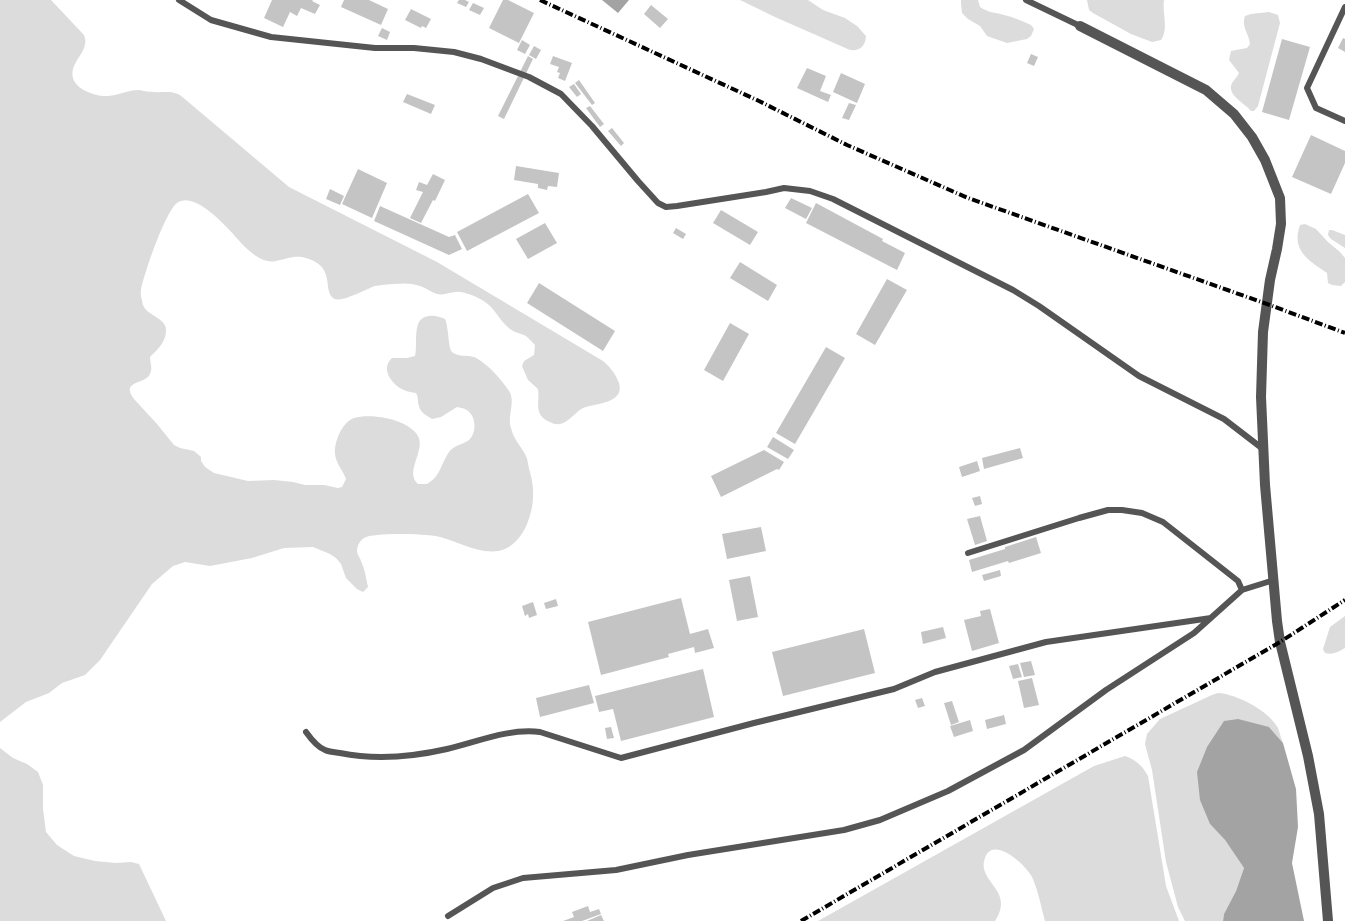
<!DOCTYPE html>
<html>
<head>
<meta charset="utf-8">
<style>
  body { margin:0 }
  canvas { display:block; background:#fff }
</style>
</head>
<body>
<canvas width="1345" height="921"></canvas>
<script>
const context = document.querySelector('canvas').getContext('2d');
context.lineJoin = 'round';
function paint(path, color) {
  context.fillStyle = color;
  context.fill(path, 'evenodd');
}
function trace(path, color, width, dash) {
  context.strokeStyle = color;
  context.lineWidth = width;
  context.lineCap = dash ? 'butt' : 'round';
  context.setLineDash(dash || []);
  context.stroke(path);
}
const green = new Path2D(`
  M0,0H51L84,35C91,51 69,61 73,78C76,90 97,97 108,96C119,95 128,90 139,90C144,91 149,92 154,92C165,93 169,90 180,95L289,187L437,262L603,361C611,368 615,373 619,383C625,404 595,403 583,408C576,412 572,418 565,422C560,425 555,425 550,422C533,415 540,403 538,389L528,380L522,366L524,361L534,355L535,345C531,341 528,337 524,335C519,333 514,332 510,329C502,323 497,313 490,306C483,299 469,293 460,292C452,291 445,296 437,294C431,292 426,288 420,286C412,283 402,283 394,284C388,284 381,285 375,286C366,289 340,304 333,298C323,290 335,268 309,259C295,254 288,259 276,261C264,264 251,253 243,245C232,233 196,189 177,203C165,212 144,274 141,290C140,294 142,300 143,305C147,316 168,318 166,332C165,343 157,350 150,357C150,363 153,368 150,374C145,385 120,380 134,399L157,424L174,445L180,448L194,451L201,457V461L205,467L214,473L248,481L274,480L293,482L305,485H324L338,488L342,487L346,479C343,470 336,464 335,454C334,442 342,422 354,418C372,413 404,419 416,433C429,448 403,471 418,484H427C440,477 441,464 449,452C454,445 462,445 469,440C477,433 476,417 468,411C465,408 461,408 457,407L441,417L432,419C427,416 420,412 419,406C417,401 419,398 416,393C412,392 408,392 404,390C392,385 380,369 392,358H407L415,356C417,346 415,338 417,328C419,313 435,314 445,319C449,328 448,348 452,352C457,357 467,355 474,357C486,362 502,380 509,391C516,402 507,415 511,428C513,438 520,445 525,454C528,459 528,466 530,472C535,490 534,507 527,524C522,536 512,549 498,551C476,554 456,540 436,536C423,534 374,532 364,538C360,540 357,546 357,551C357,554 360,558 361,561C365,570 366,578 368,587L363,592L357,589L346,578L341,564L336,558L330,554L313,547L284,548L252,558L210,566L185,562L173,566L152,584L100,660L85,675L62,683L49,693L26,702L0,722Z
  M740,0H808L823,10L845,18L857,26L866,36C865,47 860,51 850,50L775,17Z
  M961,0H978L980,7C989,13 994,12 1004,15C1013,17 1022,21 1031,25L1034,29L1031,36L1027,39L1007,43L987,36L980,26L968,19L962,13L961,3Z
  M1087,0H1164C1162,13 1169,29 1161,40L1152,42L1131,34L1093,13L1089,10Z
  M1269,12L1278,15L1280,23L1258,106L1254,111H1251C1245,103 1226,95 1232,83C1235,79 1237,77 1239,73L1229,60L1231,51L1247,48L1250,44C1249,33 1241,27 1245,16L1251,14Z
  M1305,224L1316,229L1328,242L1340,252L1345,258V282L1341,286L1332,285L1328,283L1327,273C1308,260 1291,250 1300,225Z
  M1329,230H1332L1345,235V248L1331,239L1328,235Z
  M1345,616V648C1338,652 1333,655 1325,653L1323,649L1330,627Z
  M1218,693C1237,694 1269,711 1278,728C1280,733 1281,739 1283,743L1269,727L1210,824L1225,840L1244,868L1236,891L1224,914L1223,921H1185L1178,907L1166,862L1152,770L1145,744L1147,734L1160,719L1212,695Z
  M0,748L13,758L27,764L38,772L43,785V809L46,832L57,845L74,856L95,861L116,863L131,862L139,864L166,921H0Z
  M1125,756C1136,760 1142,765 1148,776L1166,886L1179,921H1045C1041,906 1038,890 1032,877C1026,865 993,835 985,858C976,882 1016,890 995,921H818L1094,766Z`);
const water = new Path2D(`
  M602,0H629L618,13Z
  M1238,719L1269,727L1283,743L1296,789L1298,827L1292,863L1304,921H1223L1224,914L1236,891L1244,868L1225,840L1210,824L1200,800L1197,772L1207,747L1224,721Z`);
const building = new Path2D(`
  M272,0H313L312,1L320,5L315,14L301,8L297,16L290,12L283,27L264,18Z
  M344,0H369L388,9L381,25L341,7Z
  M459,0H465L469,2L466,7L457,3Z
  M503,0H508L534,13L519,43L489,28Z
  M473,3L484,8L480,15L469,10Z
  M651,5L668,19L660,28L644,14Z
  M411,9L431,19L426,28L422,26L421,28L405,20Z
  M382,28L390,32L387,40L378,36Z
  M1343,38L1345,39V52L1338,48Z
  M1282,39L1310,47L1289,120L1262,112Z
  M522,40L530,45L525,54L517,50Z
  M534,46L541,50L536,59L529,55Z
  M1031,54L1038,57L1034,66L1027,63Z
  M528,56L533,59L504,119L498,116Z
  M553,56L572,63L565,81L558,78L560,73L557,72L559,67L550,64Z
  M807,68L826,76L820,91L831,95L828,102L797,88Z
  M841,73L865,84L857,103L833,92Z
  M579,80L595,103L592,105L575,83Z
  M574,84L581,94L577,97L569,87Z
  M407,94L435,105L431,114L403,102Z
  M849,103L856,105L849,120L842,118Z
  M590,106L604,124L600,127L586,108Z
  M612,128L624,143L621,146L608,131Z
  M1311,135L1345,151V163L1331,194L1292,177Z
  M516,166L559,173L557,187L548,186L547,190L538,188V184L514,180Z
  M358,169L387,183L372,218L342,204Z
  M433,174L445,180L435,201L433,200L421,223L410,218L423,192L416,190L419,182L427,185Z
  M330,189L344,196L340,205L326,199Z
  M528,194L539,213L467,251L457,232Z
  M791,198L812,208L806,219L785,208Z
  M816,203L883,239L882,241L905,253L897,270L806,223Z
  M380,206L449,237L455,235L462,249L449,255L374,221Z
  M721,210L758,232L750,245L713,223Z
  M545,223L557,243L528,259L516,239Z
  M676,228L686,234L683,239L673,233Z
  M740,262L777,285L768,301L730,278Z
  M887,279L907,290L875,345L856,334Z
  M539,283L615,331L603,351L527,303Z
  M730,323L749,334L723,381L704,370Z
  M826,347L845,358L795,444L776,433Z
  M773,437L794,450L788,459L767,447Z
  M1020,448L1023,458L984,469L982,458Z
  M764,450L784,462L779,470L777,469L721,497L711,476Z
  M977,461L980,471L962,477L959,467Z
  M980,496L982,504L975,506L972,498Z
  M980,516L987,541L975,545L967,519Z
  M761,527L766,551L727,559L722,534Z
  M1036,537L1041,553L1009,563L1008,561L972,572L969,560L1005,549V547Z
  M1000,570L1001,576L984,581L982,575Z
  M750,576L758,617L737,621L729,580Z
  M681,598L690,634L708,629L714,648L695,653L694,647L668,654L669,657L601,675L588,622Z
  M556,599L558,606L546,609L544,603Z
  M533,602L537,615L529,618L528,614L525,616L522,606Z
  M990,609L999,643L972,651L964,620L981,616L980,611Z
  M943,627L946,638L923,644L921,632Z
  M864,629L875,673L783,696L772,652Z
  M1031,661L1035,675L1024,677L1020,663Z
  M1018,664L1022,677L1013,679L1009,666Z
  M703,669L714,717L621,741L613,709L599,712L595,696Z
  M1032,678L1039,705L1024,708L1018,681Z
  M589,685L594,703L540,717L536,698Z
  M922,698L925,706L918,708L915,700Z
  M952,701L959,722L951,725L944,703Z
  M1004,715L1006,724L987,729L985,720Z
  M970,720L973,731L954,737L950,726Z
  M611,727L614,738L607,739L605,728Z
  M588,906L590,912L599,909L601,914L582,921H563L574,917L572,912Z
  M601,915L604,921H587Z`);
const service = new Path2D(`
  M179,0L211,20L271,37L375,48H414L454,52L481,59L529,77L561,94L592,126L638,181L658,203L666,207L677,206L766,192L784,188L810,191L833,199L1013,290L1039,306L1139,376L1224,419L1263,449
  M1026,0L1080,26
  M1345,7L1307,88L1316,108L1345,121
  M968,553L1079,518L1108,510H1122L1142,513L1163,522L1238,581L1242,590
  M306,732C311,739 317,747 325,750C329,752 335,752 340,753C375,760 412,757 447,749C477,742 509,728 540,732L621,758L754,723L894,689L935,672L1046,642L1211,618
  M448,916L493,888L523,878L616,870L688,855L844,830L880,820L948,791L1024,750L1106,690L1194,633L1242,590L1274,580`);
const minor = new Path2D(`
  M1080,26L1206,90L1234,114L1252,137L1265,160L1280,198L1281,224L1277,249L1270,280L1263,332L1261,397L1265,485L1277,621L1280,642L1308,756L1319,814L1328,921`);
const rail = new Path2D(`
  M540,0L759,101L847,145L968,198L1267,304L1345,333
  M801,921L1280,642L1345,600`);
paint(green, '#dcdcdc');
paint(water, '#a3a3a3');
paint(building, '#c4c4c4');
trace(service, '#555', 6);
trace(minor, '#555', 10);
trace(rail, '#000', 4, [8, 2.5, 1, 2.5]);
</script>
</body>
</html>
